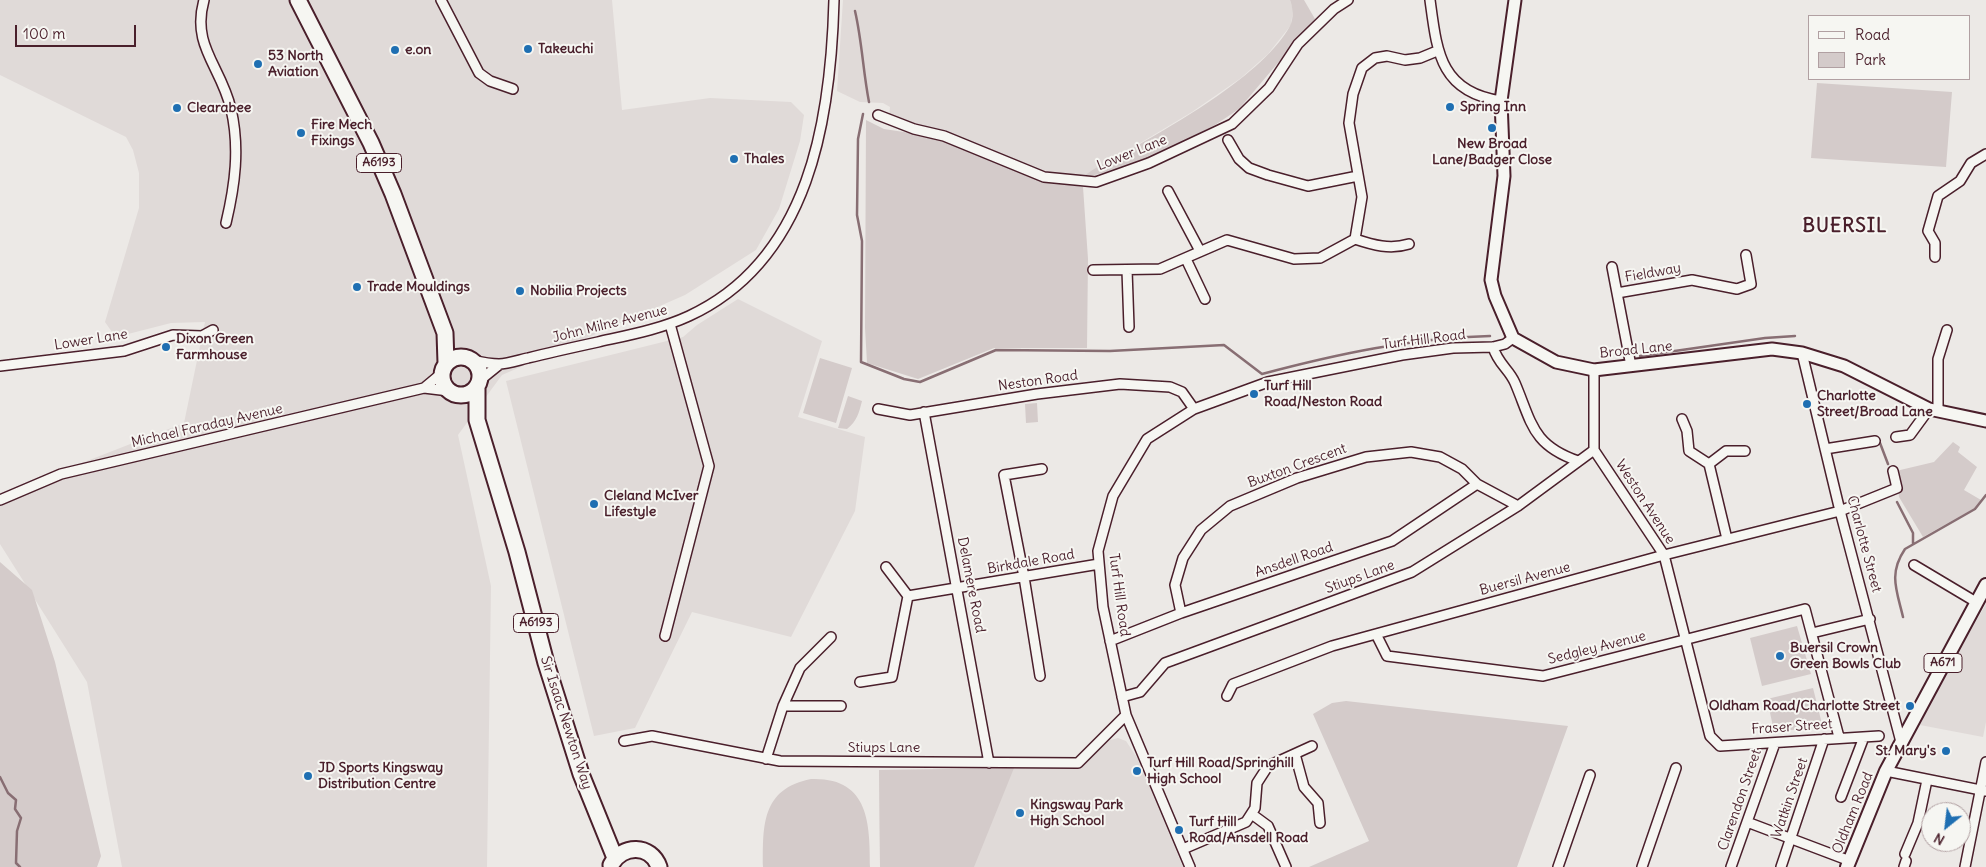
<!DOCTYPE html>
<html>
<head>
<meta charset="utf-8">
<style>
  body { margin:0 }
  #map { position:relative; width:1986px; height:867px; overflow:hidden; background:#ece9e6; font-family:Delius,sans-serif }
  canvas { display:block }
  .legend { position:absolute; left:1808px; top:15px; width:162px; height:65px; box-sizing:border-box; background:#f6f6f2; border:1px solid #b1a0a2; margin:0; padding:6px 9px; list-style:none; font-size:15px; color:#4a1f2b }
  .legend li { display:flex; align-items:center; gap:10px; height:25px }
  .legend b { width:25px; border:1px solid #b1a0a2 }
  .north { position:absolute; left:1921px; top:802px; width:50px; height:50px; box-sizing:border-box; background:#f6f6f2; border:1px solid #b1a0a2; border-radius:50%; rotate:209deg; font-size:14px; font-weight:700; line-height:20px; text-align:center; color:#4a1f2b }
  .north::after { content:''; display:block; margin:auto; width:18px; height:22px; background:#1f6fb2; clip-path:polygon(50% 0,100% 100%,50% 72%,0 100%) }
  .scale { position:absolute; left:15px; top:25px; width:121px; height:22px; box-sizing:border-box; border:2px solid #4a1f2b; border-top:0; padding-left:6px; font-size:15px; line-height:18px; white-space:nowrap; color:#4a1f2b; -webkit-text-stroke:4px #f6f6f2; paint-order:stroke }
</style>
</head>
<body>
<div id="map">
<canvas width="1986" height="867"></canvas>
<ul class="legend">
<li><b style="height:6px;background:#f6f6f2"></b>Road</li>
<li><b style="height:14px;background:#d4cbca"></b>Park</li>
</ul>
<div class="north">N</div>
<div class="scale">100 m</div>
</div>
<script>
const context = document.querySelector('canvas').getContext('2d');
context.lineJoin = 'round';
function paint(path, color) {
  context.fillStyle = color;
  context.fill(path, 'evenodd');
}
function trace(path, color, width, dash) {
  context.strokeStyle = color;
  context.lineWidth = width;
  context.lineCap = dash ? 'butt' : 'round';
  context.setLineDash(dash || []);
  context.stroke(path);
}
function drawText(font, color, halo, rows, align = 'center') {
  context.font = font + ' Delius,sans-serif';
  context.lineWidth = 4;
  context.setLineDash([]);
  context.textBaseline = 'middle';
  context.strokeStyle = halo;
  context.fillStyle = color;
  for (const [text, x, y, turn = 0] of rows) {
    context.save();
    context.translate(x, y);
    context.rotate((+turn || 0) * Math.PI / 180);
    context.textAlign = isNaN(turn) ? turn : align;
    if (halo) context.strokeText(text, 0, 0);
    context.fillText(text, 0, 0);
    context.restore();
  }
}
const built = new Path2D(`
  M0,0H612L622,110L710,98L791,102L804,115L800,141L779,209L756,250L685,295L502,375L458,435L491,586L487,867H122L87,682L0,544V495L184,423L205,322L171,323L128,334L112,332L105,322L139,208V173L133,150L126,137L0,75Z
  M843,0H1290L1293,9L1291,25L1268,54L1241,78L1192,112L1082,178L1049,172L949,134L889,116L890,107L883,103L860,102L837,91Z
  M738,299L822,341L798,417L865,437L855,511L791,637L692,612L635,728L594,736L506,381L683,337L697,325Z
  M1986,604V722L1983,737L1920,725L1938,687Z
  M1118,738L1126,741L1138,759L1183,867H880L879,770L1079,768L1110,740Z`);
const green = new Path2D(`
  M1290,0H1304L1315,19L1239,109L1215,125L1136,165L1082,178C1095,166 1113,160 1128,151C1175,124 1264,74 1290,26C1294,18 1293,8 1290,0Z
  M1817,83L1952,92L1946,167L1811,158Z
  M866,120L884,129L937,137L1041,180L1083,187L1088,259L1087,348H994L918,379L867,363L865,328Z
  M820,358L852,368L836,423L803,413Z
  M848,396L862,401C859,413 857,421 847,429L838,428Z
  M1037,403L1038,422L1026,423L1025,404Z
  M1953,442L1960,447L1958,452L1977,467L1964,490L1981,500L1975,508L1923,537L1899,497L1896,471L1934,462Z
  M0,562L32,590L55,662L101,856L97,867H0Z
  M1797,626L1811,674L1762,686L1750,638Z
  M1813,688L1823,728L1774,731L1767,699Z
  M1346,701L1568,726L1517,867H1309L1369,841L1313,714L1332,703Z
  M1014,768L974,867H880L879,770Z
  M811,779C869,777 870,823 870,867H763C763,826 761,789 811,779Z`);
const stream = new Path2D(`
  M855,11C862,41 863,71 869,102
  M863,114L858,139L857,215L862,241L861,362L904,379L920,382L996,350L1110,351L1224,345L1262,374C1337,354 1412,338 1490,336
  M1640,356L1765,338L1795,336
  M1880,443L1888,464
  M1897,502L1913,533V544
  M1903,617C1897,591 1888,574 1905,549L1975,509L1986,495
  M0,777L8,793L16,800L15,809L21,818L17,831L16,863L20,867`);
const street = new Path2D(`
  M204,0C191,46 221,66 231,109C240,148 235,185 226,223
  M441,0L479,73L490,81L513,89
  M1430,0C1437,52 1440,92 1501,101
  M878,115L914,129L944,136L1044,177L1096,182L1149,163L1232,124L1269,88L1298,44L1334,9L1348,0
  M1228,140L1239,159L1249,168L1268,175L1308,186L1358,176
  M1168,191L1200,251
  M1355,239C1373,245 1390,250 1409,244
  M1935,257V243L1928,231L1938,196L1960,181L1971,163L1986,154
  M1186,259L1205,299
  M1612,267L1631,366
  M1093,270L1160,269L1227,240L1294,259L1320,258L1355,239L1362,197L1349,123L1353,94L1362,68L1375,58L1387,56L1405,60L1420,58L1437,51
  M1127,270L1129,327
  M1617,293L1692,280L1737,289L1751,284L1746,255
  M1493,347C1498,364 1509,369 1515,383C1532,423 1532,445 1578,461
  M1802,353L1840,511L1901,742
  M472,360C481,362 490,364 499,364C508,364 519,360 528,358C552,352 575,347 598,342C629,335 661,329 689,316C810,260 831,119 834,0
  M0,366L124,351L173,335L202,336L213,330
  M1594,370V450L1664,555L1710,736L1720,746L1879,736
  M479,381L500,364
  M424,388L442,373
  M878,409L910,415L1037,394L1120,384L1170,387L1182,392L1194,409
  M1938,410V359L1947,330
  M924,412L989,763
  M1682,419L1687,431L1689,451L1709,464L1727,539
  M1896,437L1910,435L1929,409
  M1825,449L1875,441
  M1709,464L1726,451H1745
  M0,500L61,474L99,465L424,388L449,391
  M1914,565L1976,602
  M908,596L1099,564
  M1181,613L1175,585L1183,558L1201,530L1230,506L1297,478L1366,457L1411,452L1440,457L1462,469L1477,484L1518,506
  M1812,633L1870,619
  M1376,634L1387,656L1543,676L1805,609L1839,737
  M665,636L709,466L670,324
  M1110,641L1181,613L1392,541L1477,484
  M1040,676L1024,577L1004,475L1042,469
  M860,682L892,677L908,596L886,567
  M1227,696L1233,684L1332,646L1664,555L1840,511L1897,488L1893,471
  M1122,697L1140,692L1165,663L1412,572L1518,506L1594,450
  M783,706H841
  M624,741L652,736L780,761L1078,763L1126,715
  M1295,754L1304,787L1318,803L1320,823
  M766,759L783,706L800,668L831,637
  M1886,771L1986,791
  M1841,797L1864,737
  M1253,815L1268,826L1286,867
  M1747,822L1850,861
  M1183,849L1246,822L1255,808L1257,783L1268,766L1312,746
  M1905,854L1918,823L1927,780
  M1190,867L1126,715L1103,607L1098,551L1113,496L1147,439L1194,409L1268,382L1402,355L1453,348L1493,347L1505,344L1513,338
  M1558,867L1590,775
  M1642,867L1676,768
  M1731,867L1775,743
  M1781,867L1824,739
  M1904,867L1906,861
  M1965,867L1986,762`);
const secondary = new Path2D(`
  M1515,0L1501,101L1504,176L1491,280L1495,296L1513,338L1556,362L1594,370L1772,349L1802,353L1844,366L1929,409L1986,421`);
const primary = new Path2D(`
  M1847,867L1886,771L1986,585`);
const highway = new Path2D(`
  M298,0L371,143L393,194L445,333L446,363
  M442 376a19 19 0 1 1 38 0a19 19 0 1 1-38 0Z
  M477,386V420L517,552L546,663L581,774L615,858
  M611,865C622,844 651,844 659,867`);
const markers = [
  [528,49,5,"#1f6fb2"],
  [395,50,5,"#1f6fb2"],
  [258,64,5,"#1f6fb2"],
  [1450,107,5,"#1f6fb2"],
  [177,108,5,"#1f6fb2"],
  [1492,128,5,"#1f6fb2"],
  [301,133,5,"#1f6fb2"],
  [734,159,5,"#1f6fb2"],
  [357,287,5,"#1f6fb2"],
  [520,291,5,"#1f6fb2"],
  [166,347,5,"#1f6fb2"],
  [1254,394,5,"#1f6fb2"],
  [1807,404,5,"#1f6fb2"],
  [594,504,5,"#1f6fb2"],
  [1780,656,5,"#1f6fb2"],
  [1910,706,5,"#1f6fb2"],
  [1946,751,5,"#1f6fb2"],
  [1137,771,5,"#1f6fb2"],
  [308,776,5,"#1f6fb2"],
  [1020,813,5,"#1f6fb2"],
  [1179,830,5,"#1f6fb2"]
];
const shields = [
  [379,163,45],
  [536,623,45],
  [1943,663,38]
];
const shieldNames = [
  ["A6193",379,163],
  ["A6193",536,623],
  ["A671",1943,663]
];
const poiNames = [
  ["Takeuchi",538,49],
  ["e.on",405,50],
  ["53 North",268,56],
  ["Aviation",268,72],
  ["Spring Inn",1460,107],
  ["Clearabee",187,108],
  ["Fire Mech",311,125],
  ["Fixings",311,141],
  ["New Broad",1492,144,"center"],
  ["Lane/Badger Close",1492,160,"center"],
  ["Thales",744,159],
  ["Trade Mouldings",367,287],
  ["Nobilia Projects",530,291],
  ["Dixon Green",176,339],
  ["Farmhouse",176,355],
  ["Turf Hill",1264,386],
  ["Road/Neston Road",1264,402],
  ["Charlotte",1817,396],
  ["Street/Broad Lane",1817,412],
  ["Cleland McIver",604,496],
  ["Lifestyle",604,512],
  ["Buersil Crown",1790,648],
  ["Green Bowls Club",1790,664],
  ["Oldham Road/Charlotte Street",1900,706,"right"],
  ["St. Mary's",1936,751,"right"],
  ["Turf Hill Road/Springhill",1147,763],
  ["High School",1147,779],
  ["JD Sports Kingsway",318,768],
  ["Distribution Centre",318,784],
  ["Kingsway Park",1030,805],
  ["High School",1030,821],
  ["Turf Hill",1189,822],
  ["Road/Ansdell Road",1189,838]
];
const streetNames = [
  ["Lower Lane",1132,153,-22],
  ["Fieldway",1653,273,-10],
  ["John Milne Avenue",610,324,-14],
  ["Lower Lane",91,340,-9],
  ["Turf Hill Road",1424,340,-7],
  ["Broad Lane",1636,350,-6],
  ["Neston Road",1038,381,-8],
  ["Michael Faraday Avenue",207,426,-13],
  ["Buxton Crescent",1297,466,-20],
  ["Weston Avenue",1645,502,57],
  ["Charlotte Street",1864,544,75],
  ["Ansdell Road",1294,560,-19],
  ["Birkdale Road",1031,562,-10],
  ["Stiups Lane",1360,577,-20],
  ["Buersil Avenue",1525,579,-15],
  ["Delamere Road",971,585,79],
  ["Turf Hill Road",1119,595,82],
  ["Sedgley Avenue",1597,648,-14],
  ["Sir Isaac Newton Way",566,723,72],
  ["Fraser Street",1792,727,-4],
  ["Stiups Lane",884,748],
  ["Watkin Street",1790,798,-71],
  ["Clarendon Street",1740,800,-71],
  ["Oldham Road",1853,813,-68]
];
const districtNames = [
  ["BUERSIL",1845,227]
];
paint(built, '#e0dad8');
paint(green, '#d4cbca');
trace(stream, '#886e73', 2.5);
trace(street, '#4a1f2b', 12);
trace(secondary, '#4a1f2b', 15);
trace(primary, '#4a1f2b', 16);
trace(highway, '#4a1f2b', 19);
trace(street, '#f6f6f2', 9);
trace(secondary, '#f6f6f2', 11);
trace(primary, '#f6f6f2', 12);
trace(highway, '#f6f6f2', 15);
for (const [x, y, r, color] of markers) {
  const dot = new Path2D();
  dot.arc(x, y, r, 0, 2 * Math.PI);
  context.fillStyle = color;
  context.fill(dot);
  trace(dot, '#f6f6f2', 2);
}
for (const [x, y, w] of shields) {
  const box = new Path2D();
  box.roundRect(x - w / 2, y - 9.5, w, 19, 4);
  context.fillStyle = '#f6f6f2';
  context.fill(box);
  trace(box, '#4a1f2b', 1);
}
drawText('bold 12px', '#4a1f2b', null, shieldNames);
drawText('bold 14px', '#4a1f2b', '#f6f6f2', poiNames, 'left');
drawText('14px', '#4a1f2b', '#f6f6f2', streetNames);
context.letterSpacing = '1px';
drawText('bold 19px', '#4a1f2b', '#f6f6f2', districtNames);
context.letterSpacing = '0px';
</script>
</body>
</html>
